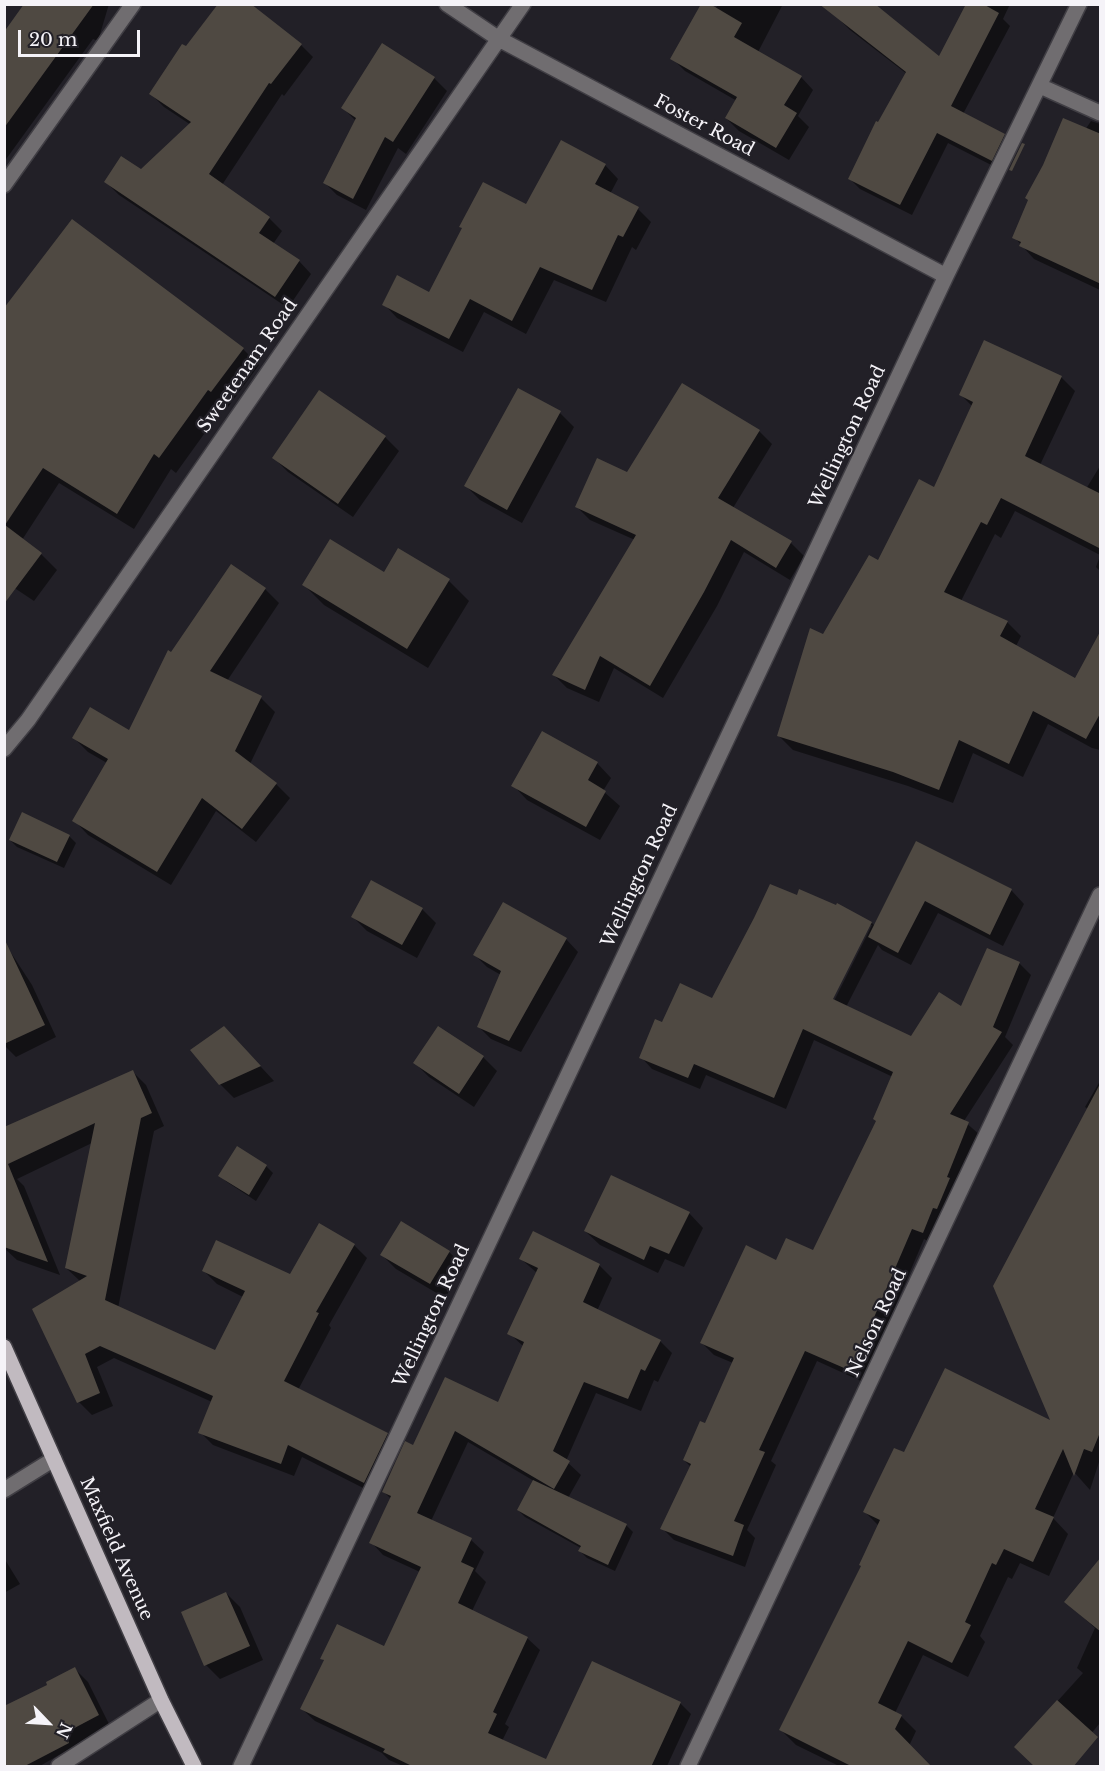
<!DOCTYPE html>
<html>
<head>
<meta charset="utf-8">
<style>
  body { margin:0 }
  #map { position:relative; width:1105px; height:1771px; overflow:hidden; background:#222027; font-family:"Libre Baskerville",serif }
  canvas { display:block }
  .frame { position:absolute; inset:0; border:6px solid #f5f3f8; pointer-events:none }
  .north { position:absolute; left:18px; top:1693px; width:60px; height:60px; -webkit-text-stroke:4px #222027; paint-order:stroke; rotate:115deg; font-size:16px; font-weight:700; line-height:24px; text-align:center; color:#f5f3f8 }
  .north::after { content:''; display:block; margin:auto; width:21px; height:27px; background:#f5f3f8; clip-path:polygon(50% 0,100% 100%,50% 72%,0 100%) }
  .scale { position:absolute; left:18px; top:30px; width:122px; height:27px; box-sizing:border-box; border:3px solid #f5f3f8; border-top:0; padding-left:8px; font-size:18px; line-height:21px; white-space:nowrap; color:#f5f3f8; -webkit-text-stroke:4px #222027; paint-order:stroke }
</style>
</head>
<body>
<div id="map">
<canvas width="1105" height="1771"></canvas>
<div class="frame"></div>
<div class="north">N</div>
<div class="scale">20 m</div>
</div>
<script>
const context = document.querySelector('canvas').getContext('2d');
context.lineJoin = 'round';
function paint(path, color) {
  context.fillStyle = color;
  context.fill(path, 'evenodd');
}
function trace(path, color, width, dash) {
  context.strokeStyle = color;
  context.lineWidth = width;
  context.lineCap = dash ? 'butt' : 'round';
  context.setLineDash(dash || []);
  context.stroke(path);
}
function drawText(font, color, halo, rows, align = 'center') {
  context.font = font + ' "Libre Baskerville",serif';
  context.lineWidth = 4.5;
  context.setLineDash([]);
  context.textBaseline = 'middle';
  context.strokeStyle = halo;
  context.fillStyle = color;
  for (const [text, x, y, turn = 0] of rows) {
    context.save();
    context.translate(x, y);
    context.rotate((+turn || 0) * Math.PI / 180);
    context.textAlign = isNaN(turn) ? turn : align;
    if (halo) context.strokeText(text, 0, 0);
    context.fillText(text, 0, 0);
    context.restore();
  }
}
const shadow = new Path2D(`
  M26,4H109L98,41L93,39L4,162V34Z
  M719,4H783L758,52L801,77L813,90L798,116L809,127L789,160L739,131L726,118L737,101L685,71L672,58Z
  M968,4H1010L1003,19L1010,26L963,114L1004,135L1015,146L1003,171L948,143L912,215L860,189L849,178L907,74L850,30L839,19L940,59Z
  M301,45L313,57L284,96L282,94L222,185L269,218L282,231L273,244L299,261L311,274L288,308L119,195L106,182L141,171L191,125L164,107L151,94L186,49Z
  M383,45L434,78L447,91L406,154L398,148L366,210L337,195L325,183L356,121L343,108Z
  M1091,121L1100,124V290L1034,259L1014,237Z
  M605,165L618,179L610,194L638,209L651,222L636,250L632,247L606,302L554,280L526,334L484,312L463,352L397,318L384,304L430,294L527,206Z
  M4,312L243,349L259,365L228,407L225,405L176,473L171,469L134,529L59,483L22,540L41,554L57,570L34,601L4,581Z
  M1061,377L1075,391L1040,465L1086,489L1100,466V555L1015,511L1001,538L995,534L961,601L1007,622L1021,636L1016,646L1075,680L1100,645V750L1092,748L1048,724L1023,777L973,753L953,803L908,786L793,750L779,736L823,636L935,489L973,407L961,395Z
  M560,413L574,427L522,523L480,500L466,486Z
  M759,431L772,444L733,508L791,543L804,556L790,580L744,552L717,606L663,698L614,668L599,702L567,688L554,675L635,540L590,520L577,507L628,474Z
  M385,437L399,451L353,517L288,472L274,458Z
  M1100,556V571L1096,567Z
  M384,574L449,581L469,601L428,668L324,605L303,584Z
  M265,589L279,603L227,681L261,698L275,712L250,764L276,784L290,798L256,842L216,811L171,885L88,835L74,820L107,763L88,752L74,738L130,733L172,654Z
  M597,763L611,778L603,791L620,806L600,840L527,800L513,785Z
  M69,836L76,843L64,868L17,847L10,840Z
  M917,843L1012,891L1024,904L1003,946L938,913L911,965L882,950L878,945L846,1007L912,1038L962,1008L1019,963L1031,975L1005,1037L1013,1045L964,1121L980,1135L934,1244L924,1239L863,1382L817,1361L771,1461L776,1465L747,1530L755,1538L745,1567L674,1540L662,1528L691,1467L684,1460L706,1425L733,1363L714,1355L702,1343L814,1252L877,1121L893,1077L814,1040L786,1109L706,1075L700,1089L652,1069L641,1057L663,1024L872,923L875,926ZM869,925H872L831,1007L828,1005Z
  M422,909L436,923L417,958L367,931L353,917Z
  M566,939L578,952L521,1052L491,1039L479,1027L501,975L487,967L475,955Z
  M4,942L32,985L56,1037L16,1057L4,1045Z
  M238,1042L274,1081L234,1098L220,1084Z
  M483,1057L497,1071L474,1107L429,1077L415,1063Z
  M133,1072L146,1085L164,1126L154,1131L118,1308L215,1352L243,1297L217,1284L204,1271L291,1276L354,1245L367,1258L329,1325L331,1328L298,1390L387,1434L400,1447L377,1495L302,1457L294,1476L213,1445L200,1432L212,1402L114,1358L97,1367L113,1406L92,1415L79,1402L80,1281L66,1268L92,1143L17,1179L24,1186L60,1275L17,1260L4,1248V1130Z
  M1100,1081V1459L1090,1490L1074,1472L1053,1518L1068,1534L1049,1576L1020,1563L1012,1579L1008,1577L980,1636L985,1642L968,1677L923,1655L895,1713L901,1716L916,1731L909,1746L930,1766H839L796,1745L781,1730L863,1566L879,1526L865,1512L904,1454L1053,1423L1088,1109L1085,1107Z
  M266,1166L273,1173L256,1201L227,1182L220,1176Z
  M689,1213L703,1228L684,1267L665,1259L658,1273L600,1245L585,1231Z
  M401,1223L449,1252L464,1266L445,1298L396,1269L382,1255Z
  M521,1259L599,1265L612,1278L597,1311L660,1341L672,1353L658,1382L654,1380L641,1411L596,1393L566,1461L581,1475L568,1498L626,1525L633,1532L615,1571L587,1558L580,1551L581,1548L525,1517L518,1510L534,1481L468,1442L431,1521L471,1540L484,1552L475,1571L486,1582L472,1611L527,1638L540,1650L505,1724L509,1727L502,1741L554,1766H403L389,1760L382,1753L315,1721L302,1709L325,1662L322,1658L384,1648L420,1572L383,1555L371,1542L391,1499L383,1491L414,1447L499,1404L524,1347L509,1333L537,1273Z
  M4,1558L20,1584L4,1593Z
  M1100,1559V1723L1064,1766L1016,1747L1083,1673L1077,1668L1095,1628L1066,1602Z
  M226,1593L240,1607L263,1660L220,1679L206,1665Z
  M75,1669L88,1682L111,1728L64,1752L40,1766H4L49,1685Z
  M680,1703L691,1714L667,1766H607Z`);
const building = new Path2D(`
  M24,4H94L4,128V32Z
  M218,4H251L302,44L271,84L269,83L209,174L270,217L259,233L300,260L275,297L104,182L121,156L141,169L191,122L149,94L182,44L186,46Z
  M701,4H710L742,23L734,37L802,76L784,105L797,113L776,148L725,118L737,97L670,59Z
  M819,4H875L939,56L966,4H983L999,13L951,106L1005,134L992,161L937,133L900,205L848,179L876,121L878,122L906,72Z
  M382,43L435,77L393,142L385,137L353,199L323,183L356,118L341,108Z
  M1063,118L1101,134V284L1019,246L1021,242L1012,238L1028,200L1025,198L1043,165Z
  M561,140L606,164L595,184L639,207L623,237L618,235L592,290L540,267L512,321L470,299L449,339L382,305L397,275L429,292L462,228L459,227L483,182L526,204Z
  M1022,143L1025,144L1012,171L1009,170Z
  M72,219L244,348L211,392L208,390L159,458L154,454L117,514L43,468L5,525L42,553L4,604V308Z
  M984,340L1062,376L1025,456L1101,494V549L1001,498L987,525L981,522L944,592L1008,621L1000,636L1075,678L1101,630V712L1086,739L1033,711L1009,764L959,740L939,790L893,772L777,736L810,628L823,634L869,555L878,560L919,479L934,487L973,402L959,395Z
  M682,383L760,430L718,498L792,541L776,568L731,540L704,592L650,686L600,656L585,690L552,675L636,535L575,507L597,458L627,472Z
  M518,388L561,411L507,510L464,486Z
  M319,390L386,436L338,504L272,458Z
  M330,539L384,572L398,548L450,579L407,649L302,585Z
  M231,564L266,588L210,671L262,696L235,751L277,783L242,829L202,798L157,872L72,821L108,759L72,738L90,707L129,730L168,650L171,652Z
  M542,731L598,762L588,780L606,791L586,827L511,786Z
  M22,812L70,835L57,862L9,840Z
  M916,841L1012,889L990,935L925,901L898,953L868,937Z
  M371,880L423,908L402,945L351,917Z
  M770,884L797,895L799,889L836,905L837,903L872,922L833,999L911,1036L939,992L961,1006L987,948L1020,962L993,1027L1002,1032L950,1114L969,1122L947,1177L950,1178L937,1209L933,1208L923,1233L912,1229L851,1371L805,1351L759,1450L765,1452L734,1521L744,1525L733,1556L660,1529L691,1464L683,1460L700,1421L705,1423L734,1358L700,1343L746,1245L776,1260L786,1238L813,1250L876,1121L873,1119L893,1072L803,1029L774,1098L694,1064L688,1078L639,1058L655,1019L662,1022L680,983L712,998L754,918Z
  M503,902L567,938L509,1041L477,1027L501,971L473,955Z
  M4,938L45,1025L4,1044Z
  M224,1026L261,1066L219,1085L190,1050Z
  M438,1026L484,1056L459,1094L413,1063Z
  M133,1070L152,1113L141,1118L105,1300L215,1350L245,1291L202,1271L216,1240L290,1274L319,1223L355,1244L316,1312L319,1313L284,1381L388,1433L364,1483L288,1445L281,1464L198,1433L213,1396L100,1346L85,1354L100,1393L77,1403L32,1309L87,1276L65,1268L95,1123L8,1164L48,1262L4,1247V1127Z
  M1101,1082V1430L1092,1452L1084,1449L1074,1476L1063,1449L1035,1509L1054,1517L1033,1562L1004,1549L996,1565L992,1563L965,1622L971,1625L952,1663L908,1641L878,1703L902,1715L895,1729L932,1767H853L779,1730L861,1566L859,1565L880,1520L863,1512L894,1448L904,1452L945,1368L1050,1420L993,1286Z
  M237,1146L267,1165L249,1195L218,1176Z
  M611,1175L690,1212L669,1254L650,1246L644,1260L584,1231Z
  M401,1221L450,1251L430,1284L380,1255Z
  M533,1231L600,1264L583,1302L661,1340L645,1371L641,1369L628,1399L584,1382L553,1451L570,1461L554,1489L455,1431L417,1513L472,1538L461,1562L474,1568L458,1603L528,1637L493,1712L497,1714L488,1733L546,1759L592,1661L681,1702L651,1767H414L383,1752L385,1749L300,1709L324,1660L320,1659L337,1624L384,1646L421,1567L369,1543L391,1496L382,1492L405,1441L413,1445L445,1377L498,1402L524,1342L507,1334L538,1268L519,1259Z
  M533,1480L627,1524L608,1565L578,1551L581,1546L517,1510Z
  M1101,1557V1632L1064,1602Z
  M226,1592L250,1646L204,1666L181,1612Z
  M75,1667L99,1715L65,1733L69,1743L23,1767H4V1706L47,1685L46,1682Z
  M1057,1700L1098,1737L1073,1767H1035L1014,1747Z`);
const minor = new Path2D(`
  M447,4L499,39L946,276
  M1040,86L1100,113
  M4,185L133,4
  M4,749L28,720L523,4
  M4,1490L54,1459
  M59,1766L161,1700
  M241,1766L946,276L1079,4
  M688,1766L1100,895`);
const major = new Path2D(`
  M4,1347L161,1700L194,1766`);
const streetNames = [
  ["Foster Road",704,126,28],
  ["Sweetenam Road",248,366,-55],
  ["Wellington Road",848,437,-65],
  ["Wellington Road",640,876,-65],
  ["Wellington Road",432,1316,-65],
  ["Nelson Road",877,1323,-65],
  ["Maxfield Avenue",116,1549,66]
];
paint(shadow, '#0007');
paint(building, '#4f4942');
trace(minor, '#403e44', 18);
trace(major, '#403e44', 18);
trace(minor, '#706d70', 15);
trace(major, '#c1bac0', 15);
drawText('18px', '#f5f3f8', '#222027', streetNames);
</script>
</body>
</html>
